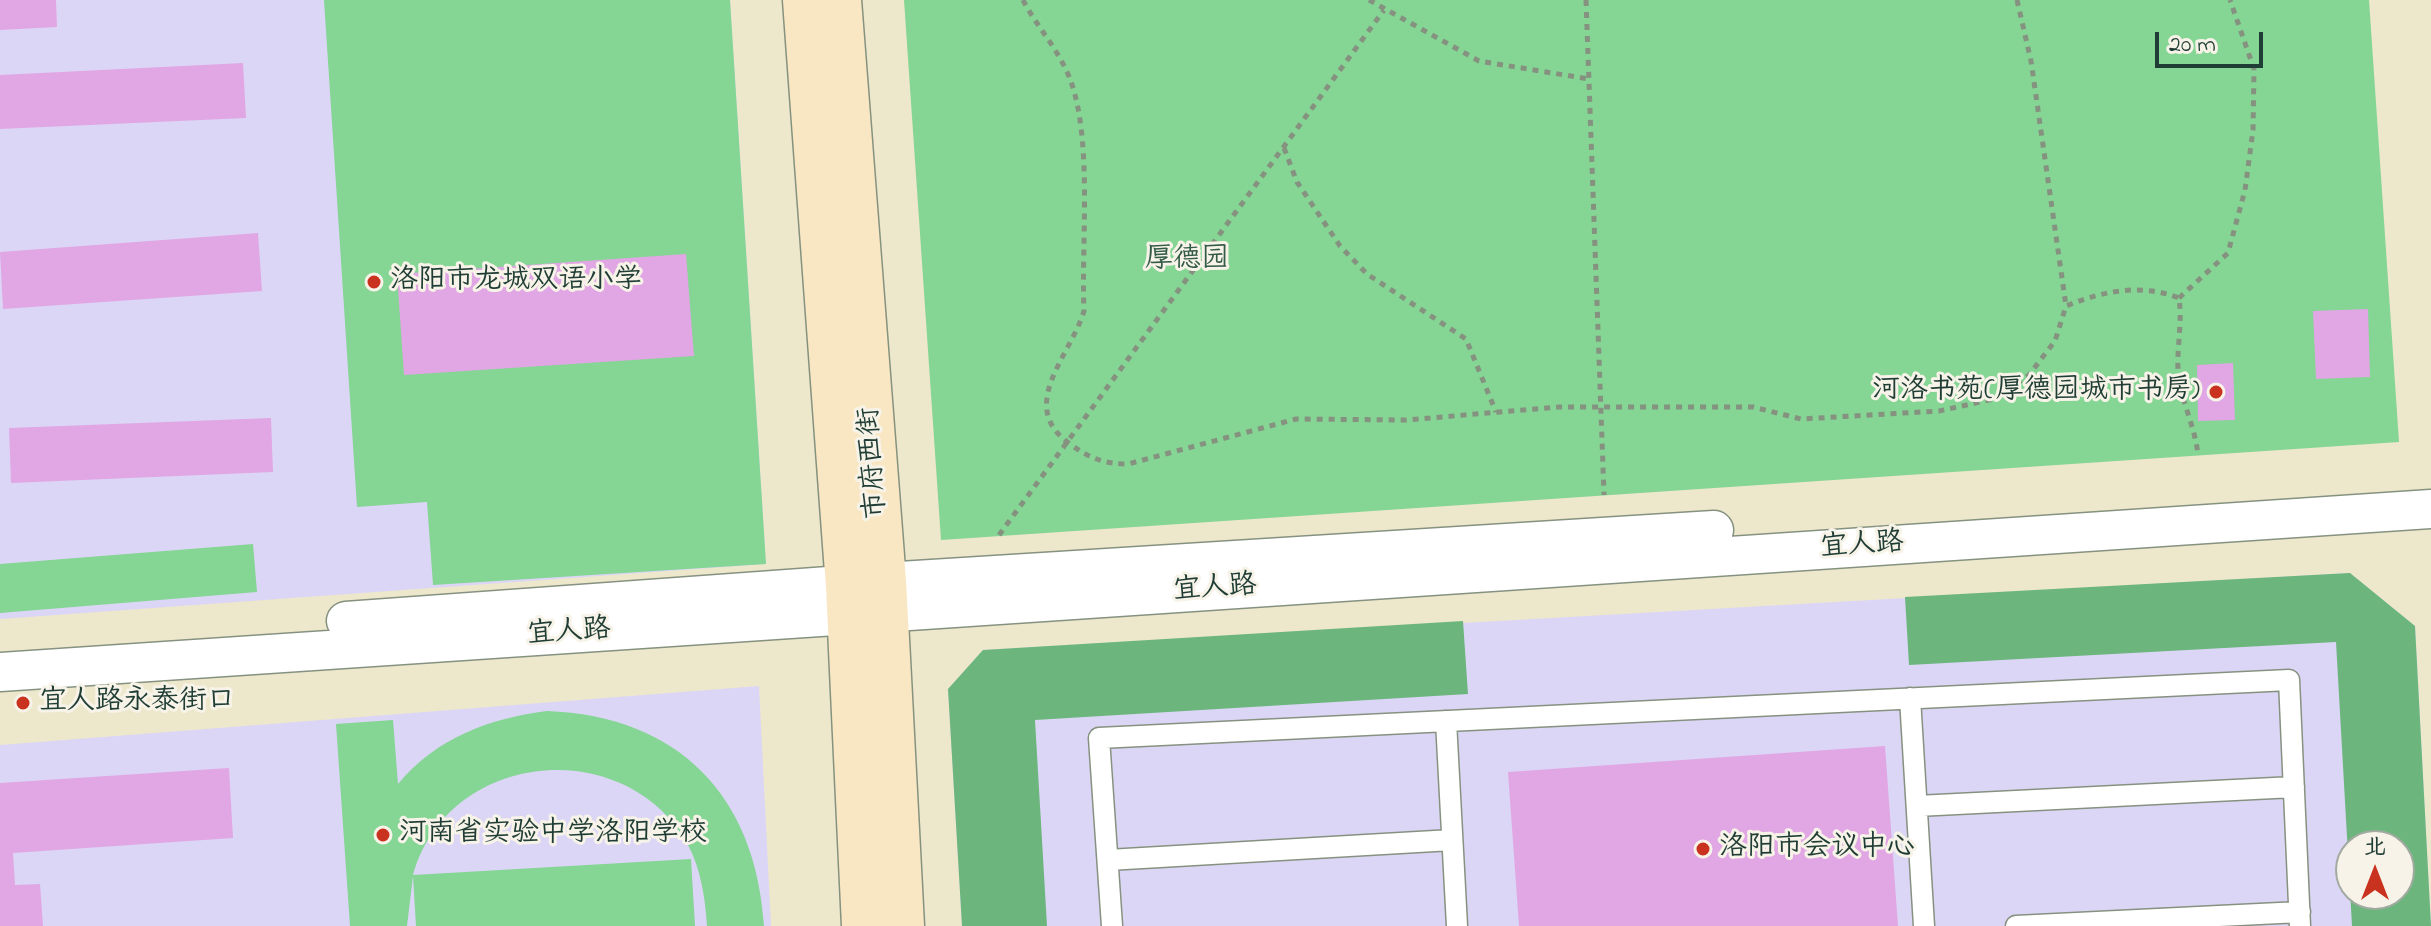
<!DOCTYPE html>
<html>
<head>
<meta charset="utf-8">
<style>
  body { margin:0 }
  #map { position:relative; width:2431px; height:926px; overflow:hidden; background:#ede7cc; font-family:"Indie Flower","LXGW WenKai TC",sans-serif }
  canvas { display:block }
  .north { position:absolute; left:2335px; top:830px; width:80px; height:80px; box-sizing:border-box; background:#f7f3e8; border:2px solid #a1aaa0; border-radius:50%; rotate:0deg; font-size:22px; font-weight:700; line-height:32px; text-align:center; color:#1f3d34 }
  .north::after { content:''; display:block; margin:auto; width:28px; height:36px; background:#c8321e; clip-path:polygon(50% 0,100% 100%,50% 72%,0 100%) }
  .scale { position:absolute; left:2155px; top:32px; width:108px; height:36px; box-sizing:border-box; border:4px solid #1f3d34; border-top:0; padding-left:10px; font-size:24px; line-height:28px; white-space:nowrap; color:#1f3d34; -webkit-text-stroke:6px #f7f3e8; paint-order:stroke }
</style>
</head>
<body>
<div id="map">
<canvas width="2431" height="926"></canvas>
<div class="north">北</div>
<div class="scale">20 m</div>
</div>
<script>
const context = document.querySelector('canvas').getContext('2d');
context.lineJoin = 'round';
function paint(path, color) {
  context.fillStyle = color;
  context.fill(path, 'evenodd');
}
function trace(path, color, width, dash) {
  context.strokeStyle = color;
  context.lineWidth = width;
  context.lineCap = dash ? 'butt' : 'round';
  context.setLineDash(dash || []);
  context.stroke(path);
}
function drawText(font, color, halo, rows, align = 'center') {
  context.font = font + ' "Indie Flower","LXGW WenKai TC",sans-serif';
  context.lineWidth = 6;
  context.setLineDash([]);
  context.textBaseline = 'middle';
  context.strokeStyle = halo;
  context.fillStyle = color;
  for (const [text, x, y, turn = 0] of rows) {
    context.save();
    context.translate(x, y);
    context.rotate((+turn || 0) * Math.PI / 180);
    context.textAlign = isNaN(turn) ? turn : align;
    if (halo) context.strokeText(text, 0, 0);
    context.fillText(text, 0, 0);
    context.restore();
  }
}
const built = new Path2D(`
  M0,0H730L766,564L0,619Z
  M2350,573L2415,626L2431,926H962L948,689L983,650ZM2351,846H2399V894H2351Z
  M759,686L771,926H0V745Z`);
const green = new Path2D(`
  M324,0H730L766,564L433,585L427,502L357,507Z
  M904,0H2369L2399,442L941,540Z
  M253,544L257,592L0,613V564Z
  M547,711C679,716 756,796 764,926H707C705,897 701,869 687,843C624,733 448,750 413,875L691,859L695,926H416L413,876L407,926H350L336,724L393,720L398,784C436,738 490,718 547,711Z`);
const forest = new Path2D(`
  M2350,573L2415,626L2431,926H2352L2336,642L1909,665L1905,597ZM2399,846V894H2351V846Z
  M1463,621L1468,694L1035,720L1047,926H962L948,689L983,650Z`);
const building = new Path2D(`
  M0,0H56L57,27L0,30Z
  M243,63L246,118L0,129V75Z
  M258,233L262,291L3,309L0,252Z
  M686,254L694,356L404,375L397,274Z
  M2368,309L2370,377L2316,379L2313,311Z
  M2233,363L2235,420L2198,421L2197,365Z
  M271,418L273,472L11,483L9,428Z
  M1885,746L1898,926H1519L1508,772Z
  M229,768L233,838L13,853L15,885L40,884L43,926H0V783Z`);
const path = new Path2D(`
  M1023,0C1037,27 1059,50 1070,79C1093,140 1081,244 1084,311C1070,357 1016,406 1070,444C1089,458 1104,464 1128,464L1296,419L1406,420L1559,407H1753L1801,419L1939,411L1994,399L2029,375L2055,341L2066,306C2104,291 2140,283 2179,298C2183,326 2175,354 2179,381C2184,407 2195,428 2198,455
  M1369,0L1479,61L1589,79
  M1586,0L1604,495
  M2017,0L2031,61L2066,306
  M1284,148L1297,182L1340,246L1367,274L1466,339L1496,412
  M2179,298L2228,253L2245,190L2253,130L2254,69L2230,0
  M999,535L1384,10`);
const lane = new Path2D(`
  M1910,698L1924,926
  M1446,721L1457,926
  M1917,806L2294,787
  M1108,860L1452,840
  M1112,926L1099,738L2289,680L2300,926
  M2016,926L2300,912`);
const street = new Path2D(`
  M346,621L884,582L1714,530
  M0,672L2431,509`);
const secondary = new Path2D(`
  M805,0L848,586L864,926
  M839,0L884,582L902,926`);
const markers = [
  [374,282,8,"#c8321e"],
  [2216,392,8,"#c8321e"],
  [23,703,8,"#c8321e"],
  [383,835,8,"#c8321e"],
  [1703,849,8,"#c8321e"]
];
const parkNames = [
  ["厚德园",1187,261]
];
const poiNames = [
  ["洛阳市龙城双语小学",390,282],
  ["河洛书苑(厚德园城市书房)",2200,392,"right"],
  ["宜人路永泰街口",39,703],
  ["河南省实验中学洛阳学校",399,835],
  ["洛阳市会议中心",1719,849]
];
const streetNames = [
  ["市府西街",875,463,-94],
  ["宜人路",1862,547,-4],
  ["宜人路",1215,590,-4],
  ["宜人路",569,634,-4]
];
paint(built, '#dcd6f6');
paint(green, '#85d594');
paint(forest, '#6cb67e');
paint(building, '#e0a7e4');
trace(lane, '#869280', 23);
trace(street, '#869280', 41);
trace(secondary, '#869280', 47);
trace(path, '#869280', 5, [6, 6]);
trace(lane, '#fff', 20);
trace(street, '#fff', 38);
trace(secondary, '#f9e7c3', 44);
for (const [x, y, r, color] of markers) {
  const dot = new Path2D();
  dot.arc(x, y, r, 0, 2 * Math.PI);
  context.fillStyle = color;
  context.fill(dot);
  trace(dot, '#f7f3e8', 3);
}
drawText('28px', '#335b47', '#f7f3e8', parkNames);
drawText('28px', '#1f3d34', '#f7f3e8', poiNames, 'left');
drawText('28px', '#1f3d34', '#f7f3e8', streetNames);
</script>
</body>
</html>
